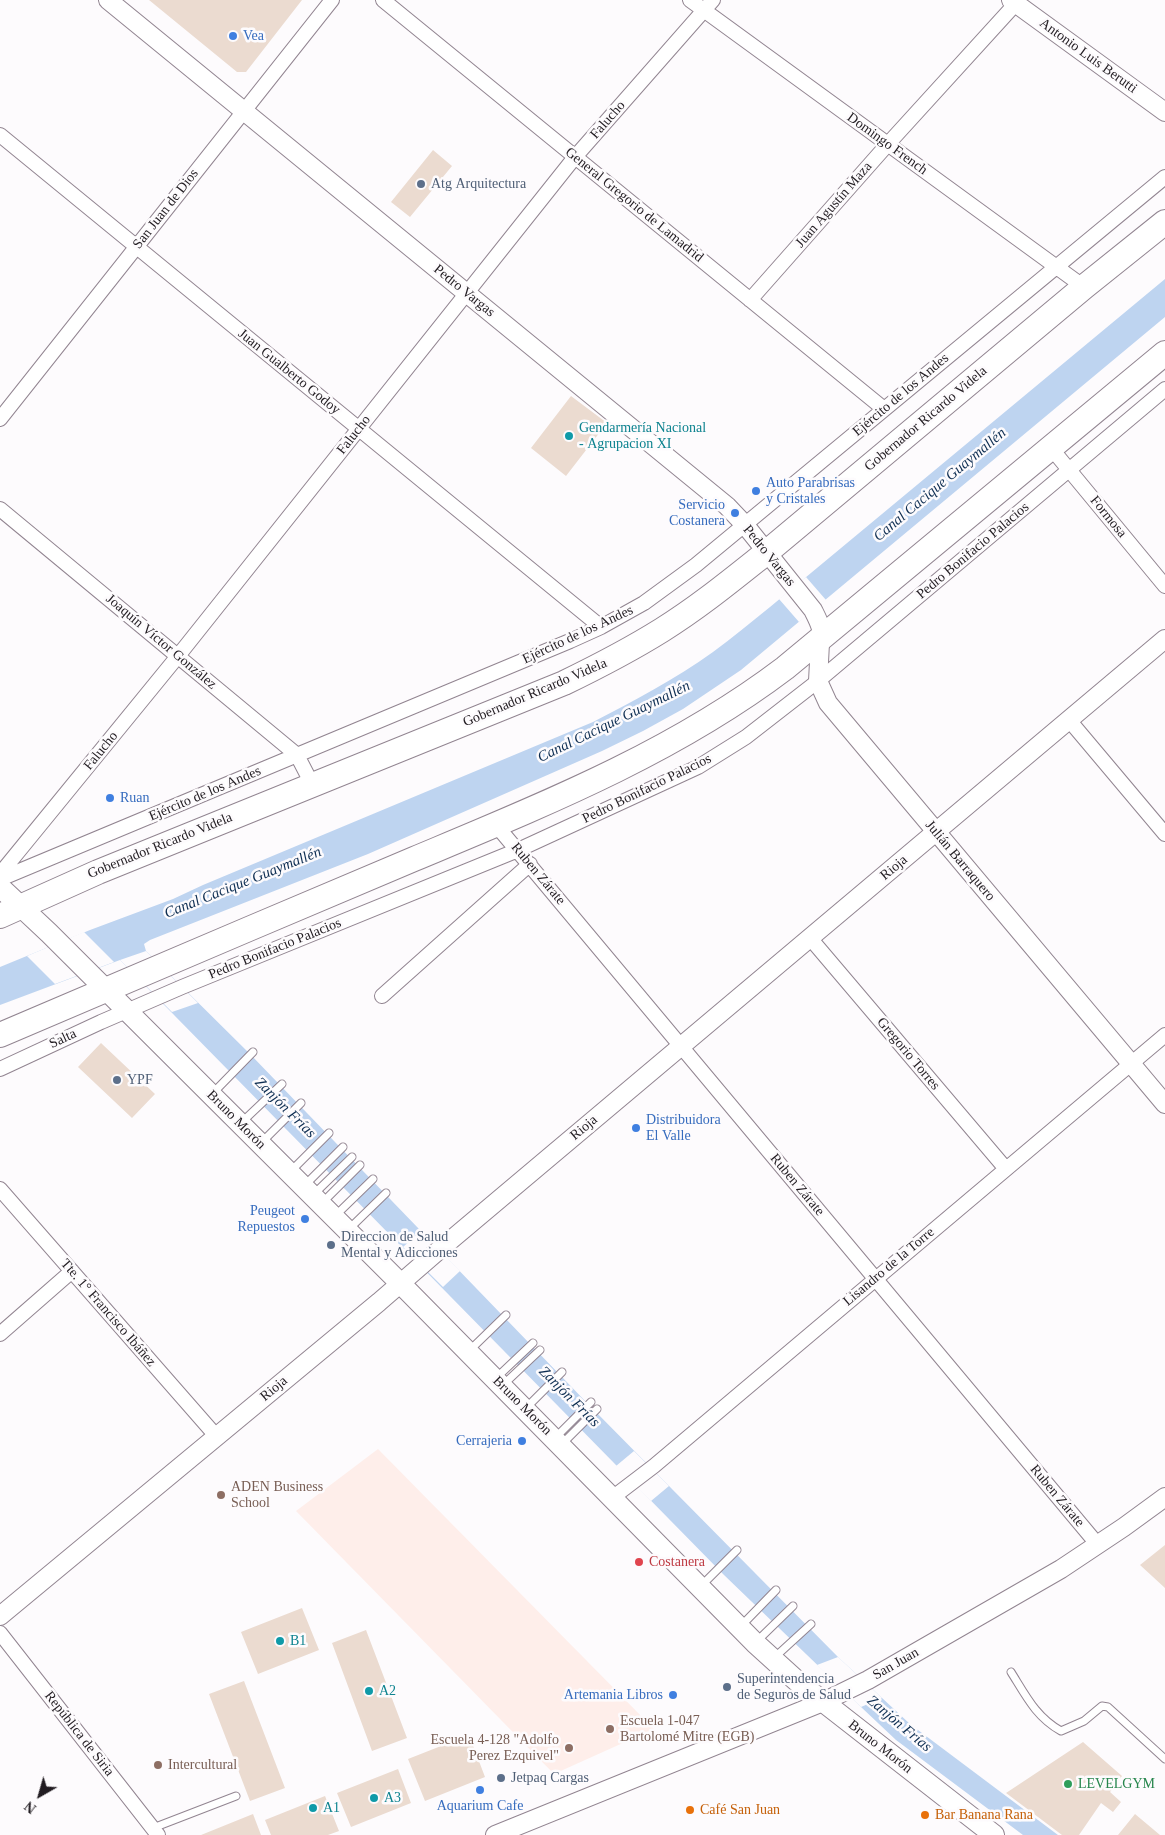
<!DOCTYPE html>
<html>
<head>
<meta charset="utf-8">
<style>
  body { margin:0 }
  #map { position:relative; width:1165px; height:1835px; overflow:hidden; background:#fdfbfd; font-family:Georgia,serif }
  canvas { display:block }
  .north { position:absolute; left:15px; top:1770px; width:50px; height:50px; -webkit-text-stroke:4px #fdfbfd; paint-order:stroke; rotate:218deg; font-size:14px; font-weight:700; line-height:20px; text-align:center; color:#221d22 }
  .north::after { content:''; display:block; margin:auto; width:18px; height:22px; background:#221d22; clip-path:polygon(50% 0,100% 100%,50% 72%,0 100%) }
</style>
</head>
<body>
<div id="map">
<canvas width="1165" height="1835"></canvas>
<div class="north">N</div>
</div>
<script>
const context = document.querySelector('canvas').getContext('2d');
context.lineJoin = 'round';
function paint(path, color) {
  context.fillStyle = color;
  context.fill(path, 'evenodd');
}
function trace(path, color, width, dash) {
  context.strokeStyle = color;
  context.lineWidth = width;
  context.lineCap = dash ? 'butt' : 'round';
  context.setLineDash(dash || []);
  context.stroke(path);
}
function drawText(font, color, halo, rows, align = 'center') {
  context.font = font + ' Georgia,serif';
  context.lineWidth = 5;
  context.setLineDash([]);
  context.textBaseline = 'middle';
  context.strokeStyle = halo;
  context.fillStyle = color;
  for (const [text, x, y, turn = 0] of rows) {
    context.save();
    context.translate(x, y);
    context.rotate((+turn || 0) * Math.PI / 180);
    context.textAlign = isNaN(turn) ? turn : align;
    if (halo) context.strokeText(text, 0, 0);
    context.fillText(text, 0, 0);
    context.restore();
  }
}
const industrial = new Path2D(`
  M378,1449L654,1729L554,1774L296,1511Z`);
const water = new Path2D(`
  M1165,279V317L741,670L683,709L643,731L602,751L368,854L150,940L144,944L146,951L250,1054L589,1405L838,1657L910,1724L1058,1835H1023L896,1740L861,1707L724,1575L120,960L0,1005V967L90,930L173,899L203,885L593,722C634,701 675,679 713,652C732,638 751,622 770,607Z`);
const pier = new Path2D(`
  M806,577L826,600L799,622L779,599Z
  M84,932L114,962L55,984L27,956Z
  M146,951L198,1003L172,1012L120,960Z
  M421,1231L460,1271L443,1287L403,1247Z
  M634,1451L669,1486L651,1501L616,1466Z
  M838,1657L882,1698L861,1707L817,1665Z`);
const building = new Path2D(`
  M149,0H302L246,72H237Z
  M433,150L452,166L410,217L391,202Z
  M571,396L607,423L566,476L531,448Z
  M101,1043L155,1094L132,1118L78,1067Z
  M1165,1545V1588L1140,1565Z
  M302,1608L319,1650L258,1674L241,1632Z
  M366,1630L407,1738L372,1751L332,1643Z
  M244,1681L285,1788L250,1801L209,1694Z
  M469,1735L485,1777L425,1801L408,1759Z
  M1083,1742L1122,1776L1110,1792L1121,1802L1113,1812L1101,1803L1079,1835H1062L1006,1793Z
  M398,1769L411,1803L351,1827L337,1793Z
  M325,1796L339,1831L328,1835H271L265,1820Z
  M253,1814L261,1835H201Z
  M1135,1814L1160,1835H1118Z`);
const service = new Path2D(`
  M213,1093L253,1052
  M242,1122L282,1084
  M262,1142L301,1103
  M291,1171L329,1133
  M305,1185L343,1147
  M314,1194L352,1157
  M323,1202L360,1165
  M336,1215L373,1179
  M349,1229L386,1193
  M470,1350L506,1315
  M495,1379L533,1343
  M504,1384L540,1350
  M527,1407L562,1372
  M556,1437L591,1402
  M562,1444L597,1409
  M702,1585L737,1550
  M740,1627L776,1590
  M755,1643L793,1606
  M775,1657L811,1624
  M1011,1672C1026,1696 1036,1717 1061,1731L1084,1721L1102,1706L1108,1707L1165,1759
  M153,1828L236,1796`);
const minor = new Path2D(`
  M383,0L884,409
  M690,0L1084,287
  M0,135L601,627
  M750,300L887,145L1019,0
  M0,419L332,0
  M1051,448L1165,586
  M0,509L297,755L312,784
  M1069,720L1165,834
  M496,825L1098,1545
  M0,874L178,656L575,157L713,0
  M0,879L570,641L601,627L644,603L696,565L1165,177
  M810,938L1006,1169
  M382,996L530,864
  M0,1069L101,1022L182,987L518,850L698,767L746,737L818,681L1165,389
  M0,1189L217,1437
  M0,1334L72,1271
  M612,1498L654,1466L1165,1035
  M0,1633L158,1835`);
const tertiary = new Path2D(`
  M108,0L727,506L745,525L813,610C818,620 825,632 820,643L818,681L828,703L1165,1104
  M1011,0L1165,112
  M0,1616L379,1302L439,1250L1165,639
  M495,1835L823,1702L868,1680L1061,1569L1124,1527L1165,1497`);
const secondary = new Path2D(`
  M0,887L49,933L401,1284L755,1643L798,1682L994,1835`);
const trunk = new Path2D(`
  M0,916L98,872L564,683C597,667 630,650 662,630C699,607 733,579 767,552L1084,287L1165,222
  M0,1035C138,975 276,918 414,859C543,805 673,753 785,668L1165,353`);
const markers = [
  [233,36,5,"#3f7fe0"],
  [421,184,5,"#5c6f8a"],
  [569,436,5,"#0f9aa8"],
  [756,491,5,"#3f7fe0"],
  [735,513,5,"#3f7fe0"],
  [110,798,5,"#3f7fe0"],
  [117,1080,5,"#5c6f8a"],
  [636,1128,5,"#3f7fe0"],
  [305,1219,5,"#3f7fe0"],
  [331,1245,5,"#5c6f8a"],
  [522,1441,5,"#3f7fe0"],
  [221,1495,5,"#8d6e63"],
  [639,1562,5,"#e0444e"],
  [280,1641,5,"#0f9aa8"],
  [727,1687,5,"#5c6f8a"],
  [369,1691,5,"#0f9aa8"],
  [673,1695,5,"#3f7fe0"],
  [610,1729,5,"#8d6e63"],
  [569,1748,5,"#8d6e63"],
  [158,1765,5,"#8d6e63"],
  [501,1778,5,"#5c6f8a"],
  [1068,1784,5,"#2e9e5b"],
  [480,1790,5,"#3f7fe0"],
  [374,1798,5,"#0f9aa8"],
  [313,1808,5,"#0f9aa8"],
  [690,1810,5,"#e8710a"],
  [925,1815,5,"#e8710a"]
];
const shopNames = [
  ["Vea",243,36],
  ["Auto Parabrisas",766,483],
  ["y Cristales",766,499],
  ["Servicio",725,505,"right"],
  ["Costanera",725,521,"right"],
  ["Ruan",120,798],
  ["Distribuidora",646,1120],
  ["El Valle",646,1136],
  ["Peugeot",295,1211,"right"],
  ["Repuestos",295,1227,"right"],
  ["Cerrajeria",512,1441,"right"],
  ["Artemania Libros",663,1695,"right"],
  ["Aquarium Cafe",480,1806,"center"]
];
const streetNames = [
  ["Antonio Luis Berutti",1088,56,36],
  ["Falucho",608,120,-49],
  ["Domingo French",887,144,36],
  ["General Gregorio de Lamadrid",634,205,39],
  ["Juan Agustín Maza",834,205,-49],
  ["San Juan de Dios",166,209,-52],
  ["Pedro Vargas",464,291,39],
  ["Juan Gualberto Godoy",289,372,39],
  ["Ejército de los Andes",901,395,-40],
  ["Gobernador Ricardo Videla",926,419,-40],
  ["Falucho",354,435,-52],
  ["Formosa",1108,517,51],
  ["Pedro Bonifacio Palacios",973,551,-40],
  ["Pedro Vargas",769,556,51],
  ["Ejército de los Andes",578,635,-25],
  ["Joaquín Víctor González",161,642,40],
  ["Gobernador Ricardo Videla",535,693,-23],
  ["Falucho",101,751,-51],
  ["Pedro Bonifacio Palacios",647,789,-26],
  ["Ejército de los Andes",205,794,-23],
  ["Gobernador Ricardo Videla",160,846,-22],
  ["Julián Barraquero",960,861,50],
  ["Rioja",894,868,-40],
  ["Ruben Zárate",538,874,50],
  ["Pedro Bonifacio Palacios",275,949,-22],
  ["Salta",63,1039,-25],
  ["Gregorio Torres",908,1054,50],
  ["Bruno Morón",236,1120,45],
  ["Rioja",584,1128,-40],
  ["Ruben Zárate",797,1185,50],
  ["Lisandro de la Torre",889,1267,-40],
  ["Tte. 1° Francisco Ibáñez",108,1313,49],
  ["Rioja",274,1389,-40],
  ["Bruno Morón",522,1406,45],
  ["Ruben Zárate",1057,1496,50],
  ["San Juan",896,1664,-30],
  ["República de Siria",79,1734,52],
  ["Bruno Morón",880,1747,38]
];
const serviceNames = [
  ["Atg Arquitectura",431,184],
  ["YPF",127,1080],
  ["Direccion de Salud",341,1237],
  ["Mental y Adicciones",341,1253],
  ["Superintendencia",737,1679],
  ["de Seguros de Salud",737,1695],
  ["Jetpaq Cargas",511,1778]
];
const cultureNames = [
  ["Gendarmería Nacional",579,428],
  ["- Agrupacion XI",579,444],
  ["B1",290,1641],
  ["A2",379,1691],
  ["A3",384,1798],
  ["A1",323,1808]
];
const educationNames = [
  ["ADEN Business",231,1487],
  ["School",231,1503],
  ["Escuela 1-047",620,1721],
  ["Bartolomé Mitre (EGB)",620,1737],
  ["Escuela 4-128 \"Adolfo",559,1740,"right"],
  ["Perez Ezquivel\"",559,1756,"right"],
  ["Intercultural",168,1765]
];
const healthNames = [
  ["Costanera",649,1562]
];
const leisureNames = [
  ["LEVELGYM",1078,1784]
];
const foodNames = [
  ["Café San Juan",700,1810],
  ["Bar Banana Rana",935,1815]
];
const waterNames = [
  ["Canal Cacique Guaymallén",940,485,-40],
  ["Canal Cacique Guaymallén",614,722,-26],
  ["Canal Cacique Guaymallén",243,883,-22],
  ["Zanjón Frías",285,1108,45],
  ["Zanjón Frías",569,1397,45],
  ["Zanjón Frías",899,1724,40]
];
paint(industrial, '#feeeea');
paint(water, '#bed4f0');
paint(pier, '#fdfbfd');
paint(building, '#ebdbd0');
trace(service, '#928591', 9);
trace(minor, '#928591', 16);
trace(tertiary, '#928591', 20);
trace(secondary, '#928591', 22);
trace(trunk, '#928591', 26);
trace(service, '#fff', 7);
trace(minor, '#fff', 14);
trace(tertiary, '#fff', 18);
trace(secondary, '#fff', 20);
trace(trunk, '#fff', 24);
for (const [x, y, r, color] of markers) {
  const dot = new Path2D();
  dot.arc(x, y, r, 0, 2 * Math.PI);
  context.fillStyle = color;
  context.fill(dot);
  trace(dot, '#fdfbfd', 2);
}
drawText('14px', '#366cbe', '#fdfbfd', shopNames, 'left');
drawText('14px', '#221d22', '#fdfbfd', streetNames);
drawText('14px', '#4e5e75', '#fdfbfd', serviceNames, 'left');
drawText('14px', '#0d838f', '#fdfbfd', cultureNames, 'left');
drawText('14px', '#785e54', '#fdfbfd', educationNames, 'left');
drawText('14px', '#be3a42', '#fdfbfd', healthNames, 'left');
drawText('14px', '#27864d', '#fdfbfd', leisureNames, 'left');
drawText('14px', '#c56008', '#fdfbfd', foodNames, 'left');
drawText('italic 15px', '#0e2e52', '#fdfbfd', waterNames);
</script>
</body>
</html>
